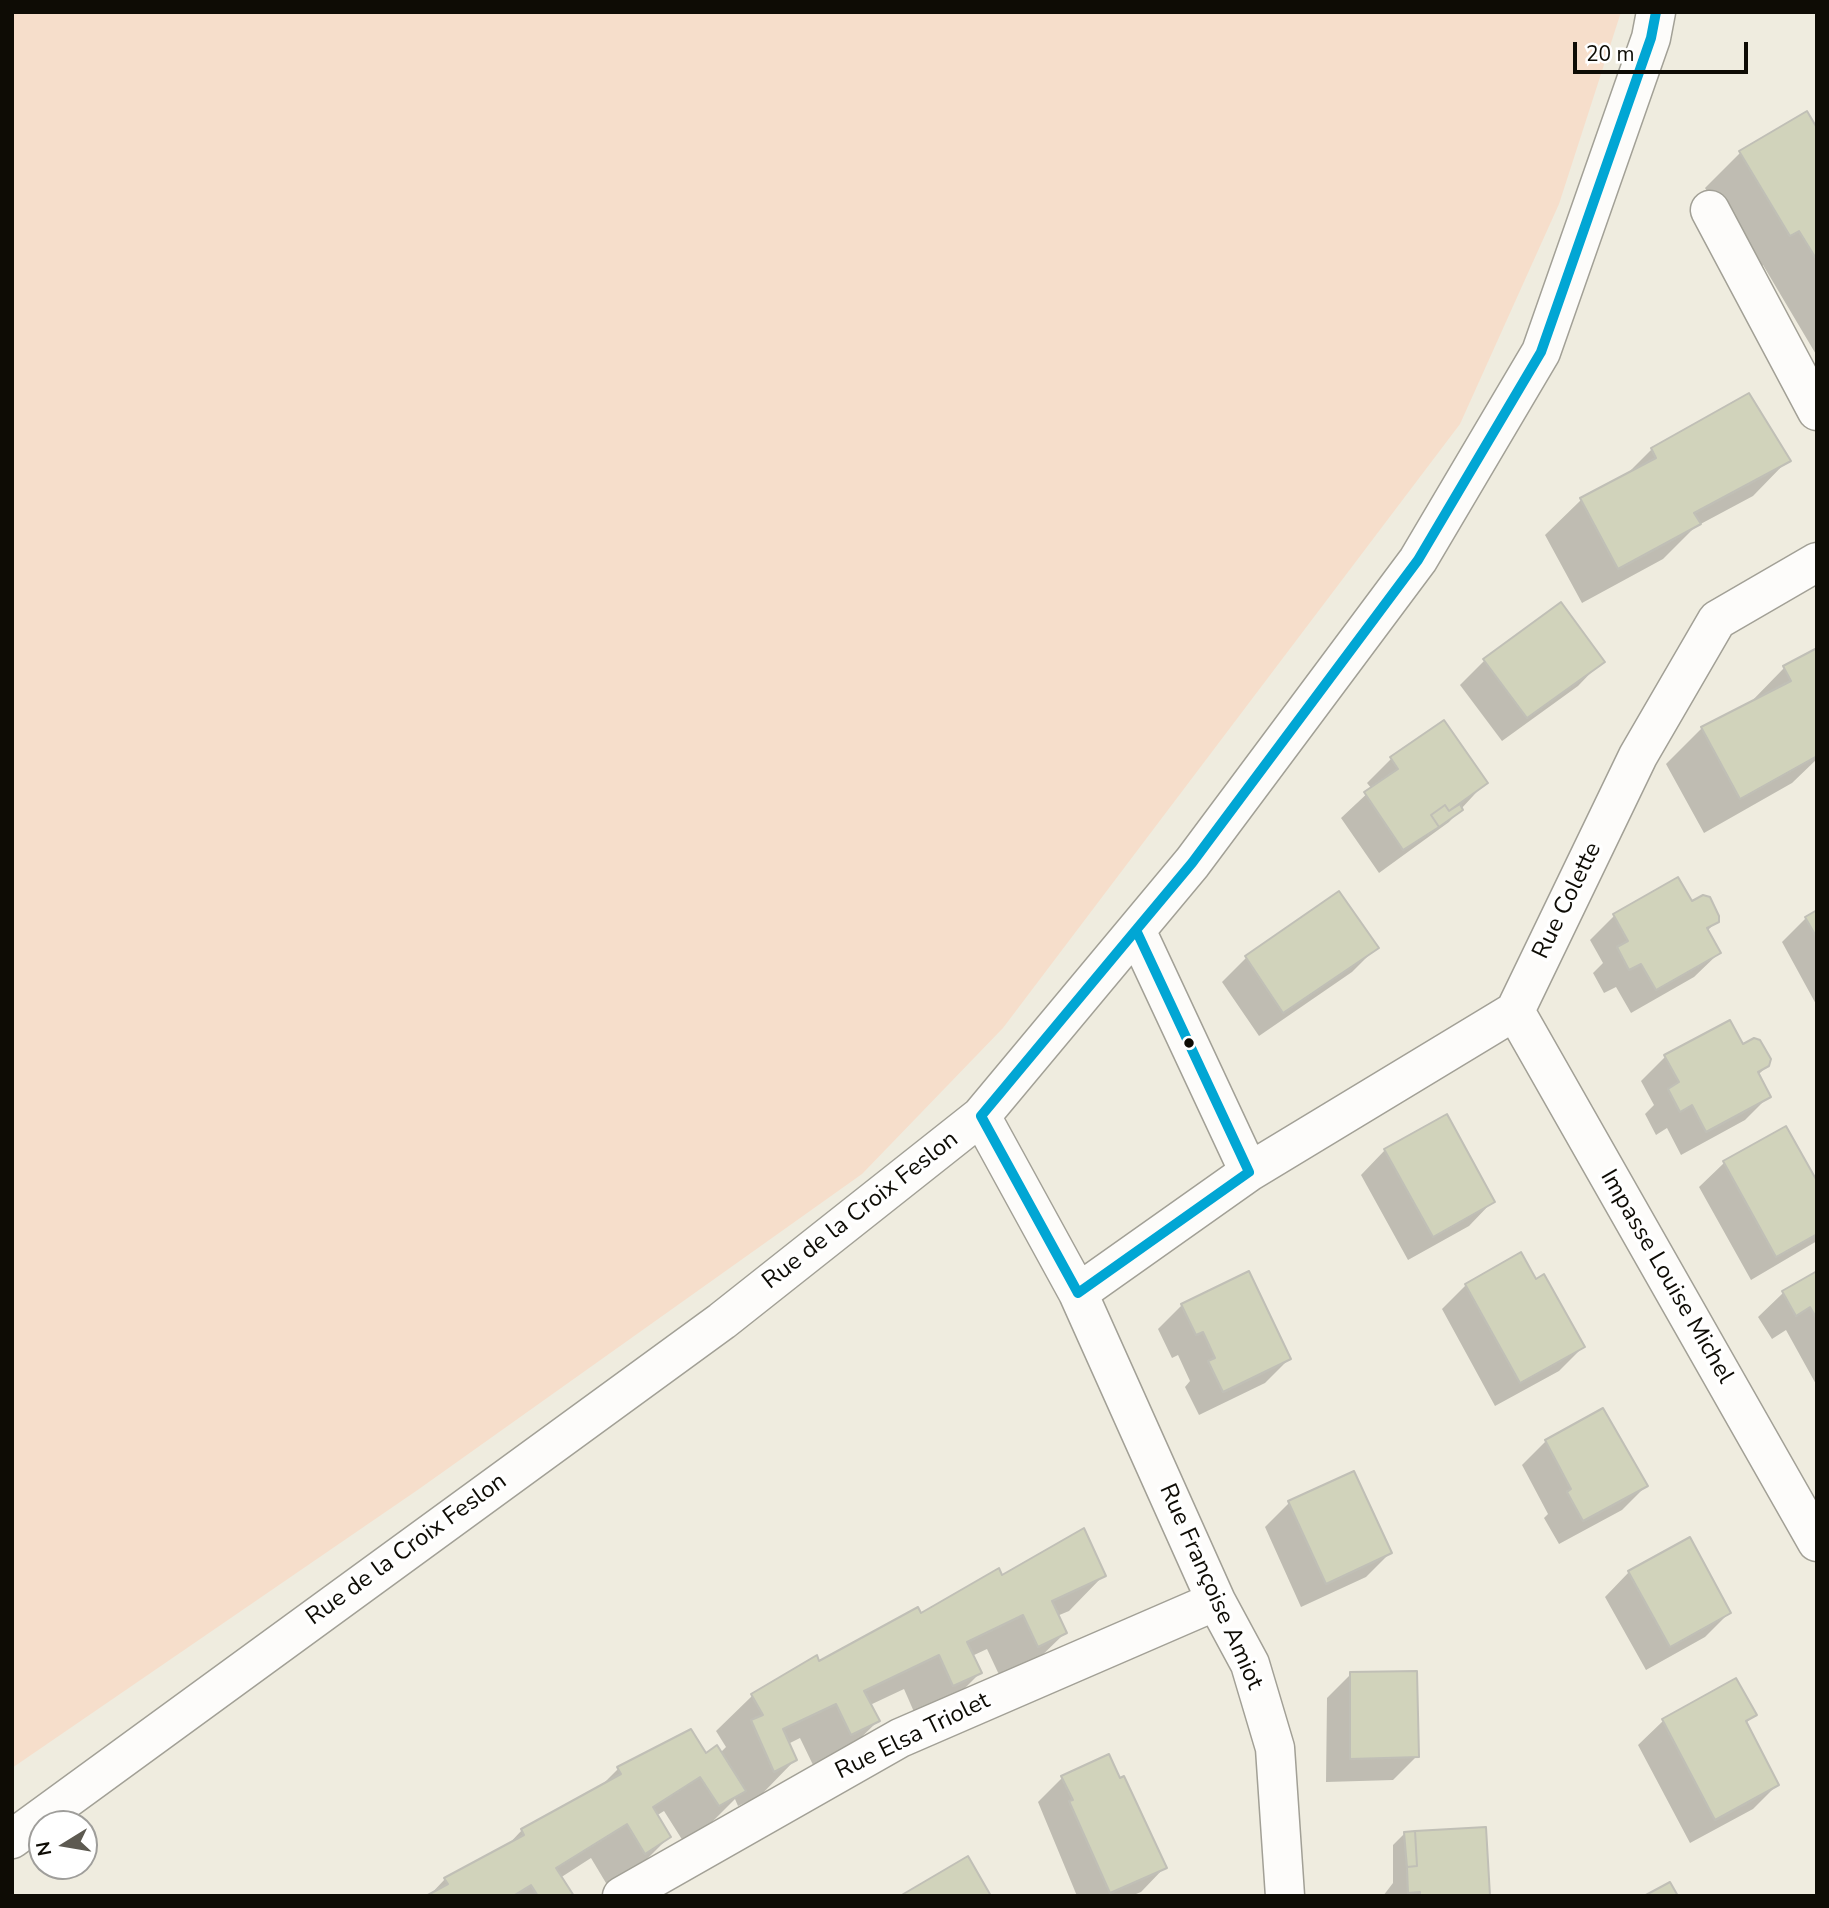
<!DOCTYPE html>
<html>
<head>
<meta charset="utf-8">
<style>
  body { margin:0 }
  #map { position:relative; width:1829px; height:1908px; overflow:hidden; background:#efecdf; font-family:"Nunito Sans",sans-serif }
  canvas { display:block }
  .frame { position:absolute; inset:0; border:14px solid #0e0c05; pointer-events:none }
  .north { position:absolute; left:28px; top:1810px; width:70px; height:70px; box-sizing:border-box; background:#fff; border:2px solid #9f9e9b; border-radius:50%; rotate:259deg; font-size:19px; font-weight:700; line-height:28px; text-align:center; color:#0e0c05 }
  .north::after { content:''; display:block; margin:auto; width:24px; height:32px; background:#5d5a51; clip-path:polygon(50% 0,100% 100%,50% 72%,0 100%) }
  .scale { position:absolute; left:1573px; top:42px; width:175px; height:32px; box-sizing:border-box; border:4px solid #0e0c05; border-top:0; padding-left:9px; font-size:21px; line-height:24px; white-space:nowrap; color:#0e0c05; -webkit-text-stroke:5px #fff; paint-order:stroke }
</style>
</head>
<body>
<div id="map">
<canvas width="1829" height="1908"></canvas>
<div class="frame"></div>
<div class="north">N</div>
<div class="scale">20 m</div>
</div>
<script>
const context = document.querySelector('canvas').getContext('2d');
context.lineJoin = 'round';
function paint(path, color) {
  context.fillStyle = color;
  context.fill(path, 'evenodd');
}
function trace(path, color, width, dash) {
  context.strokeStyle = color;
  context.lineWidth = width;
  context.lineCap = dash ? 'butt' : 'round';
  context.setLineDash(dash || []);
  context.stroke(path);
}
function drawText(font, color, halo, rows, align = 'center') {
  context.font = font + ' "Nunito Sans",sans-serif';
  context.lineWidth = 7;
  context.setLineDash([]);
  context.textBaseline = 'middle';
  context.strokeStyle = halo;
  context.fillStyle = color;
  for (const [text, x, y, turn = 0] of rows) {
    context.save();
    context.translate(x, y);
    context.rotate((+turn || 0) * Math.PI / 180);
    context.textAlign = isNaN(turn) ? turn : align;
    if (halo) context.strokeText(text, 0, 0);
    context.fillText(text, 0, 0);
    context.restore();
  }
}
const green = new Path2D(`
  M12,12H1621L1559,204L1460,424L1003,1028L862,1174L419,1489L12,1768Z`);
const shadow = new Path2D(`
  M1817,131V356L1763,265L1754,270L1705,188L1740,153Z
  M1652,449L1788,460L1753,496L1695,527L1663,559L1582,603L1545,535L1581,500L1625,476Z
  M1817,650V759L1792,783L1704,833L1666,764L1702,728L1749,704L1784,668Z
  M1484,661H1602L1578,686L1502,741L1460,685Z
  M1391,759L1485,783L1449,822L1379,873L1341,818L1372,789L1367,783Z
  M1338,893L1376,948L1352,972L1259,1036L1222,982L1246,958Z
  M1691,904L1717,921L1707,931L1719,953L1694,977L1631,1013L1616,987L1604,993L1593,973L1603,963L1590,940L1614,916Z
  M1817,912V1006L1782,942L1806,918Z
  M1743,1046L1768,1065L1758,1075L1769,1096L1745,1120L1681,1155L1667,1128L1656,1135L1645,1114L1654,1105L1641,1081L1665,1057Z
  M1785,1129L1817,1184V1241L1751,1280L1699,1187L1724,1163Z
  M1385,1150L1493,1201L1469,1226L1408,1260L1361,1175Z
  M1817,1274V1386L1786,1330L1772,1339L1758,1317L1783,1293Z
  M1536,1282L1583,1347L1559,1371L1495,1406L1442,1309L1466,1285Z
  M1182,1305L1289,1359L1265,1383L1199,1415L1185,1387L1190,1381L1178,1355L1172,1358L1158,1329Z
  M1546,1441L1646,1486L1622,1510L1559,1544L1544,1518L1548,1514L1522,1465Z
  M1289,1503L1390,1553L1366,1577L1301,1607L1265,1527Z
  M1629,1572L1729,1613L1705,1637L1646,1670L1605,1597Z
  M1104,1575L1069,1611L1057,1616L1065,1633L1029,1668L1002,1681L987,1649L972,1656L980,1673L945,1708L918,1721L904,1689L870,1705L878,1721L842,1756L815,1769L800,1738L788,1744L795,1760L760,1796L738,1806L735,1799L708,1826L683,1841L664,1811L656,1816L669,1837L634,1872L609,1888L591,1858L560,1878L572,1896H429L445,1879L506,1847L522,1830L599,1788L618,1769L720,1753L726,1747L716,1731L752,1696L816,1657L818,1663L1001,1577Z
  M1351,1674L1417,1756L1393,1780L1326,1782L1327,1698Z
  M1735,1681L1755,1714L1745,1724L1777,1785L1753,1809L1690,1843L1638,1745L1663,1721Z
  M1062,1778L1165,1867L1141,1892L1131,1896H1077L1038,1802Z
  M1405,1833L1488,1896H1383L1393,1883V1845Z`);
const building = new Path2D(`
  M1807,111L1817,128V260L1799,231L1790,236L1739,151Z
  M1749,393L1791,461L1694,513L1701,524L1618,569L1580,498L1656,458L1651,448Z
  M1561,602L1605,662L1527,718L1483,659Z
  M1817,648V756L1740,799L1701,727L1791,681L1783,666Z
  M1444,720L1488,783L1449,811L1445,805L1431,815L1439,827L1403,850L1364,792L1398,769L1390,757Z
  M1460,804L1463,810L1439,827L1431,815L1445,805L1449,811Z
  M1678,877L1692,901L1703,895L1710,897L1719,916V922L1707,928L1721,953L1656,990L1641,964L1629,970L1617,947L1628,941L1613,914Z
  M1339,891L1379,948L1283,1013L1245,956Z
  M1817,910V938L1805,917Z
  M1730,1020L1743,1044L1754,1038L1760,1040L1771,1059L1769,1066L1758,1072L1771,1097L1706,1132L1692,1105L1680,1112L1668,1089L1679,1082L1664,1055Z
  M1447,1114L1495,1202L1433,1237L1384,1149Z
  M1786,1126L1817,1181V1234L1776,1257L1723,1161Z
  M1521,1252L1536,1279L1544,1274L1585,1347L1520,1383L1465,1284Z
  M1249,1271L1291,1359L1223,1392L1208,1361L1215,1358L1203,1332L1196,1335L1181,1304Z
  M1817,1271V1319L1810,1307L1796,1316L1782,1291Z
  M1603,1408L1648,1486L1583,1521L1567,1492L1571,1489L1545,1440Z
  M1354,1471L1392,1553L1326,1584L1288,1501Z
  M1084,1528L1106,1576L1052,1601L1067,1633L1038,1647L1023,1615L967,1642L982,1673L953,1686L939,1655L864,1691L880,1721L851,1735L836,1704L783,1729L797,1760L774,1772L751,1720L763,1715L751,1694L817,1655L819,1661L918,1607L921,1613L999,1568L1002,1575Z
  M1690,1537L1731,1613L1670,1647L1628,1571Z
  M1417,1671L1419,1757L1350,1759V1672Z
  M1736,1678L1757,1715L1746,1721L1779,1785L1715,1820L1662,1719Z
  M691,1729L706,1753L717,1745L746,1791L719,1806L700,1777L653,1807L671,1837L645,1854L627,1824L556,1868L574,1896H538L531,1885L513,1896H426L448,1884L444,1878L524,1835L521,1829L621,1774L617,1767Z
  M1109,1754L1120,1778L1124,1776L1167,1868L1110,1893L1069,1801L1073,1800L1061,1776Z
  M1486,1827L1490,1896H1420V1892L1408,1893L1407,1867L1417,1866L1415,1831Z
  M1415,1831L1417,1866L1407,1867L1404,1832Z
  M968,1856L991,1896H900Z
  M1670,1882L1678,1896H1644Z`);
const minor = new Path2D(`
  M1710,210L1817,411
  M1136,930L1249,1172
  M1515,1011L1817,1542
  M981,1116L1078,1293L1249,1172L1515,1011L1638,756L1717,620L1817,562
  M1078,1293L1216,1601L1250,1664L1275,1748L1285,1896
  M12,1839L722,1321L981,1116L1192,863L1418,560L1541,352L1651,38L1656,12
  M622,1896L900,1738L1216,1601`);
const bus1 = new Path2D(`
  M1136,930L1249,1172L1078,1293L981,1116Z
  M1136,930L1192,863L1418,560L1541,352L1651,38L1656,12`);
const markers = [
  [1189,1043,6,"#0e0c05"]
];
const streetNames = [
  ["Rue Colette",1568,901,-64],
  ["Rue de la Croix Feslon",861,1211,-38],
  ["Impasse Louise Michel",1666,1277,60],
  ["Rue de la Croix Feslon",407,1550,-36],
  ["Rue Françoise Amiot",1210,1587,66],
  ["Rue Elsa Triolet",913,1737,-26]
];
paint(green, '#f6decb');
paint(shadow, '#0003');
paint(building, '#d1d3bb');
trace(building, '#c0bfb6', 2);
trace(minor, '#a2a096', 41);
trace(minor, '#fdfcfa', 38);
trace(bus1, '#01a6d4', 10);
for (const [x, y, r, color] of markers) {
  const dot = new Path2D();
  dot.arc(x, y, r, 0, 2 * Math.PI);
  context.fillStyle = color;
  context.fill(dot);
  trace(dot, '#fff', 2.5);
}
drawText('24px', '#0e0c05', '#fff', streetNames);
</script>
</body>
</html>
